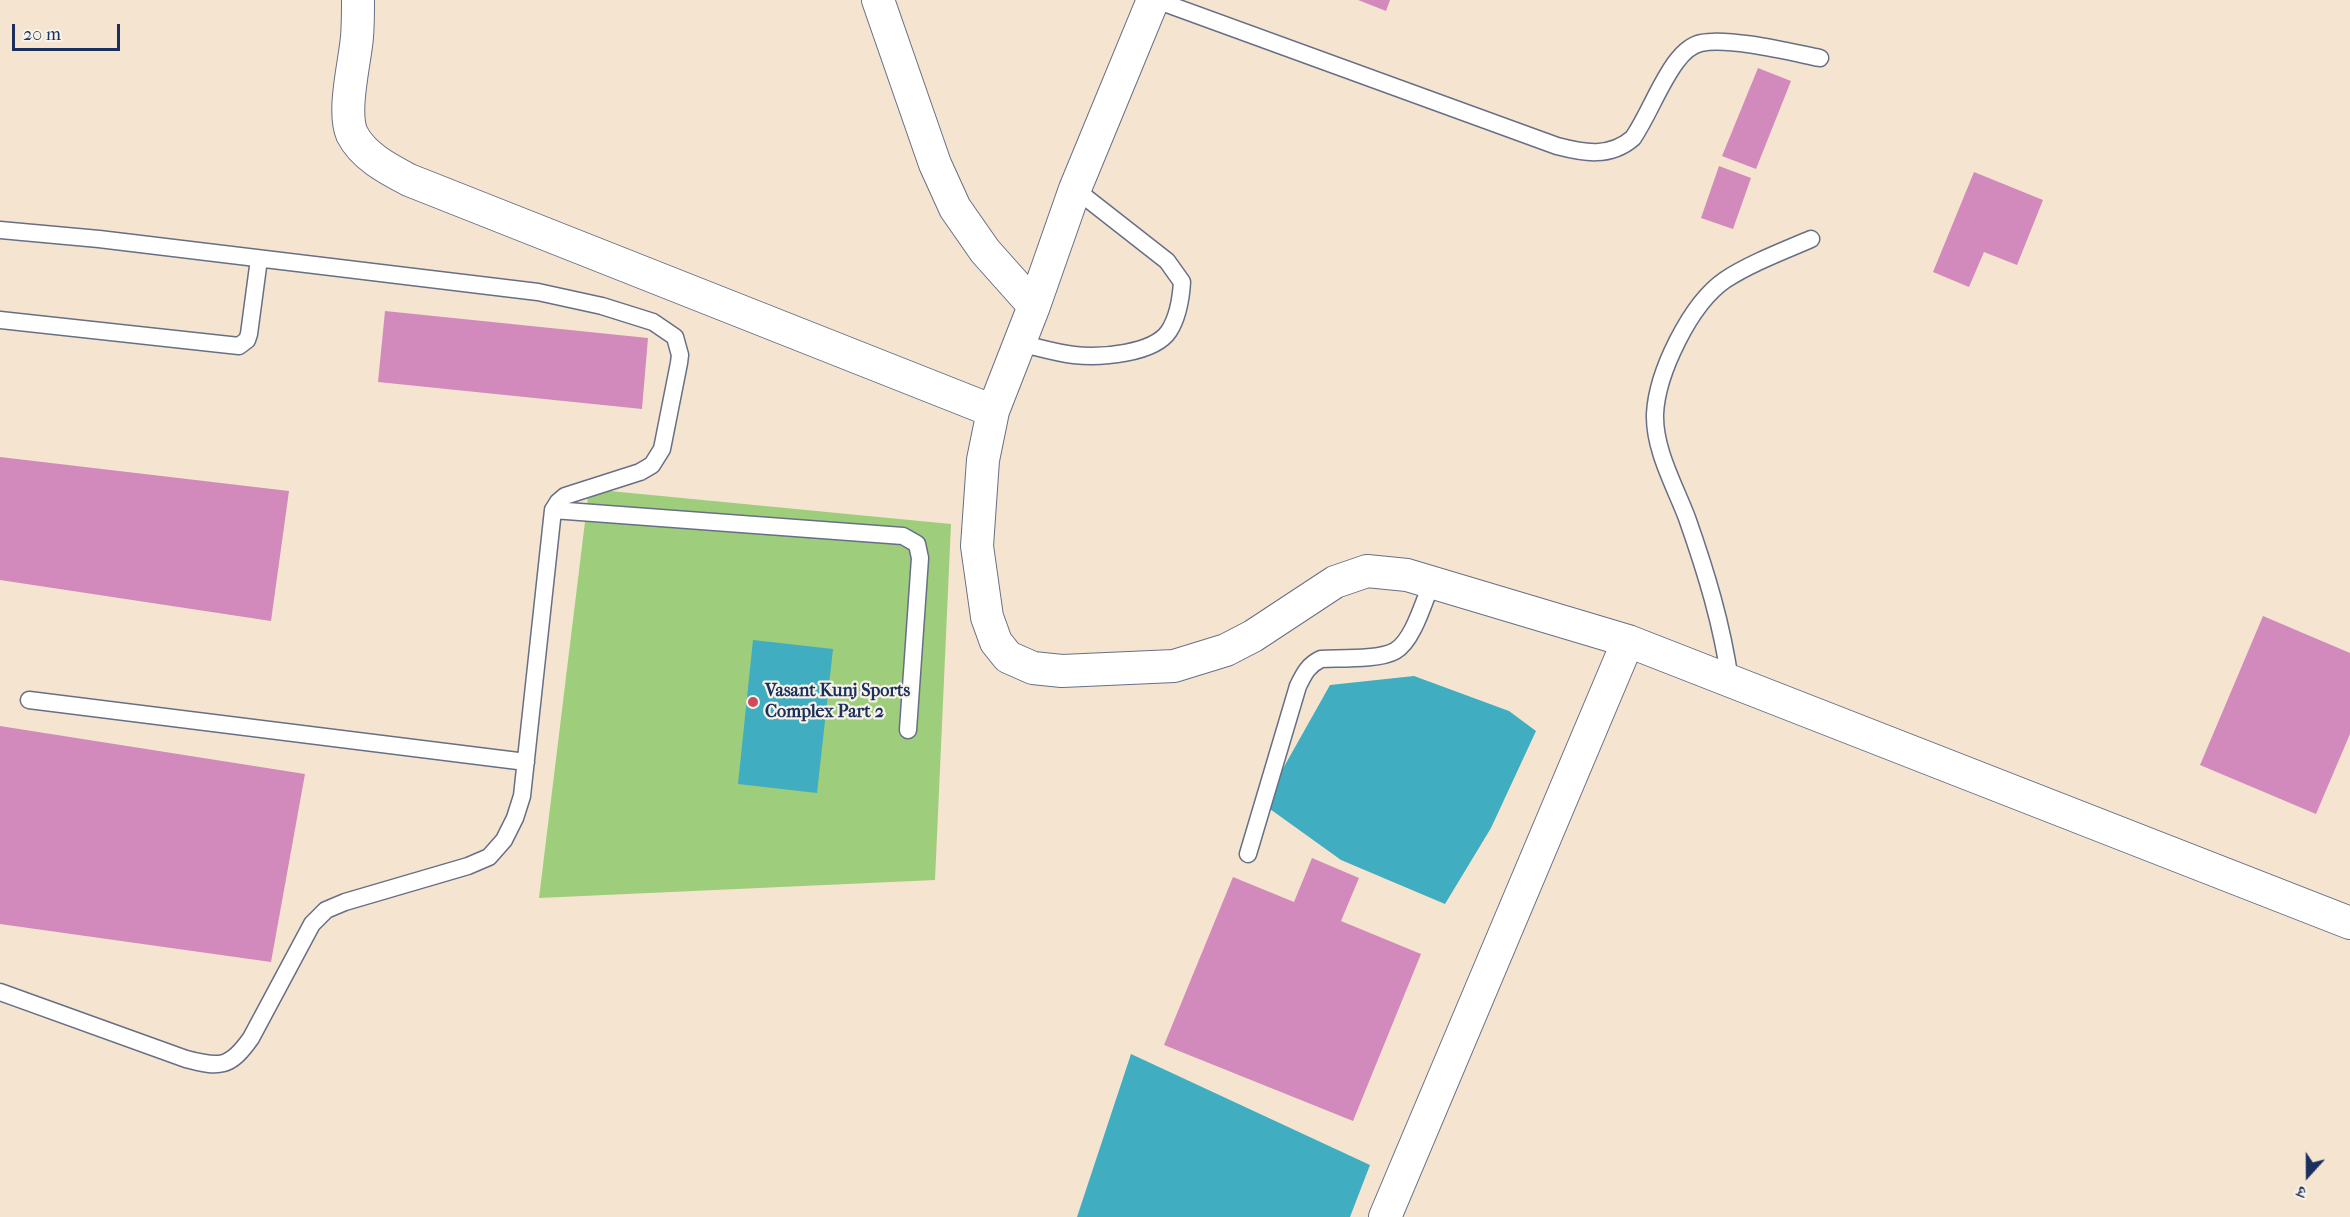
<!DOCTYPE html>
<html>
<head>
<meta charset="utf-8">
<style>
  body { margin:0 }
  #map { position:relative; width:2350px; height:1217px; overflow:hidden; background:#f5e5d0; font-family:"IM FELL French Canon","Noto Serif Devanagari",serif }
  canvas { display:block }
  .north { position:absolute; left:2278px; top:1145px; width:60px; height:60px; -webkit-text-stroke:4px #f7f3e8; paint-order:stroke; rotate:201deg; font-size:16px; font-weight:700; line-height:24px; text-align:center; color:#1b2f5e }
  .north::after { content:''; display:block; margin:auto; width:21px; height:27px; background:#1b2f5e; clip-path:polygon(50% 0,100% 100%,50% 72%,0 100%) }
  .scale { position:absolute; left:12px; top:24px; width:108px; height:27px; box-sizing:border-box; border:3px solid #1b2f5e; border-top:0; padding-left:8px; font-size:18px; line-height:21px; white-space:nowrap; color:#1b2f5e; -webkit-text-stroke:4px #f7f3e8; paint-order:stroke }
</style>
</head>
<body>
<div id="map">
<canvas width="2350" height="1217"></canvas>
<div class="north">उ</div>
<div class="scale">20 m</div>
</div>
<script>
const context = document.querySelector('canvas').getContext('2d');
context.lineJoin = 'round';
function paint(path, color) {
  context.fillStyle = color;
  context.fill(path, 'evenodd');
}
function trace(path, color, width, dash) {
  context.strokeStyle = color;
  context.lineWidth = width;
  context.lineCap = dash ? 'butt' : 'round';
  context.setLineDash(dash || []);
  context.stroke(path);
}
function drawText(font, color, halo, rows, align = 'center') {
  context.font = font + ' "IM FELL French Canon",serif';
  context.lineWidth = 4.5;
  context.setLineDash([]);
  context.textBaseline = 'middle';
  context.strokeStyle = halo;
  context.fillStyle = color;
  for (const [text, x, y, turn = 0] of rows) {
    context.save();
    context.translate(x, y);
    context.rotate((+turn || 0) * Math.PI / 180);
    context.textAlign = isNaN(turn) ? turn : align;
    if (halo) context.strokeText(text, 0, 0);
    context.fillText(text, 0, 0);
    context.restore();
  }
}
const green = new Path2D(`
  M589,489L951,524L935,880L539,898Z`);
const water = new Path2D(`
  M753,640L833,649L817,793L738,784Z
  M1414,676L1509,711L1536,731L1491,828L1445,904L1341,860L1263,804L1330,685Z
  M1131,1054L1370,1165L1350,1217H1077Z`);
const building = new Path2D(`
  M1358,0H1390L1386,11Z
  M1758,68L1791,81L1756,169L1722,156Z
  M1719,166L1751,178L1733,229L1701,218Z
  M1974,172L2043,200L2017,265L1984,252L1969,287L1933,272Z
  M385,311L648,338L642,409L378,382Z
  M0,457L289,491L271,621L0,580Z
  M2263,616L2350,653V734L2316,814L2200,765Z
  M0,726L305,774L271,962L0,924Z
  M1312,858L1359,878L1341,921L1421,954L1353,1121L1164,1045L1233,877L1294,902Z`);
const service = new Path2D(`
  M1156,0L1557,146C1584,153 1610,158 1633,138C1649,114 1659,85 1676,62C1682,54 1691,45 1701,43C1729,37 1790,52 1820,58
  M0,230L99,239L538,292L602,306L653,322L675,337L680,355L679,363L662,449L652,465L640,472L565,496L558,502L553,510L522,796L515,818L504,840L489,857L468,866L345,902L326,910L312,924L251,1038C230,1068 220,1068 186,1059L0,992
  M0,320L239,346L247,340L249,334L259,259
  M1019,343C1037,347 1056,353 1074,355C1100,358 1154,354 1169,331C1178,317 1181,298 1182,282L1167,261L1075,189
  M553,510L903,536L917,544L920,558L908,730
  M1730,681C1722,624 1706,572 1687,518C1675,486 1654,450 1655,414C1657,373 1690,304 1725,280C1749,264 1783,251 1811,239
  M29,700L526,762
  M1248,854L1298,686C1304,674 1308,665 1321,659C1340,658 1379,660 1395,651C1413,641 1424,601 1432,582`);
const minor = new Path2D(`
  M358,0C358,12 358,25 357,37C355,62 342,111 352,134C363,156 388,169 409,180L993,411
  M878,0L935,164L955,208L985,251L1034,306
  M1153,0L1075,189L1034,306L993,411L983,460L977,546L987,617L996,642L1008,657L1033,668L1062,671L1174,666L1226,650L1253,636L1335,582L1367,571L1407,575L1628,641L2350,923
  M1385,1217L1628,641`);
const markers = [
  [753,702,6,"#d1495b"]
];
const poiNames = [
  ["Vasant Kunj Sports",765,692],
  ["Complex Part 2",765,713]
];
paint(green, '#9ecd7c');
paint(water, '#41adc0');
paint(building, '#d28abc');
trace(service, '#676f86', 19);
trace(minor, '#676f86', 34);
trace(service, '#fff', 16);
trace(minor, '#fff', 32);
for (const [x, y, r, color] of markers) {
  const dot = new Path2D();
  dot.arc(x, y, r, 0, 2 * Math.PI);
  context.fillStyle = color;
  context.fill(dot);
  trace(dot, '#f7f3e8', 2);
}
drawText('bold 18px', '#1b2f5e', '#f7f3e8', poiNames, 'left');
</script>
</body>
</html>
